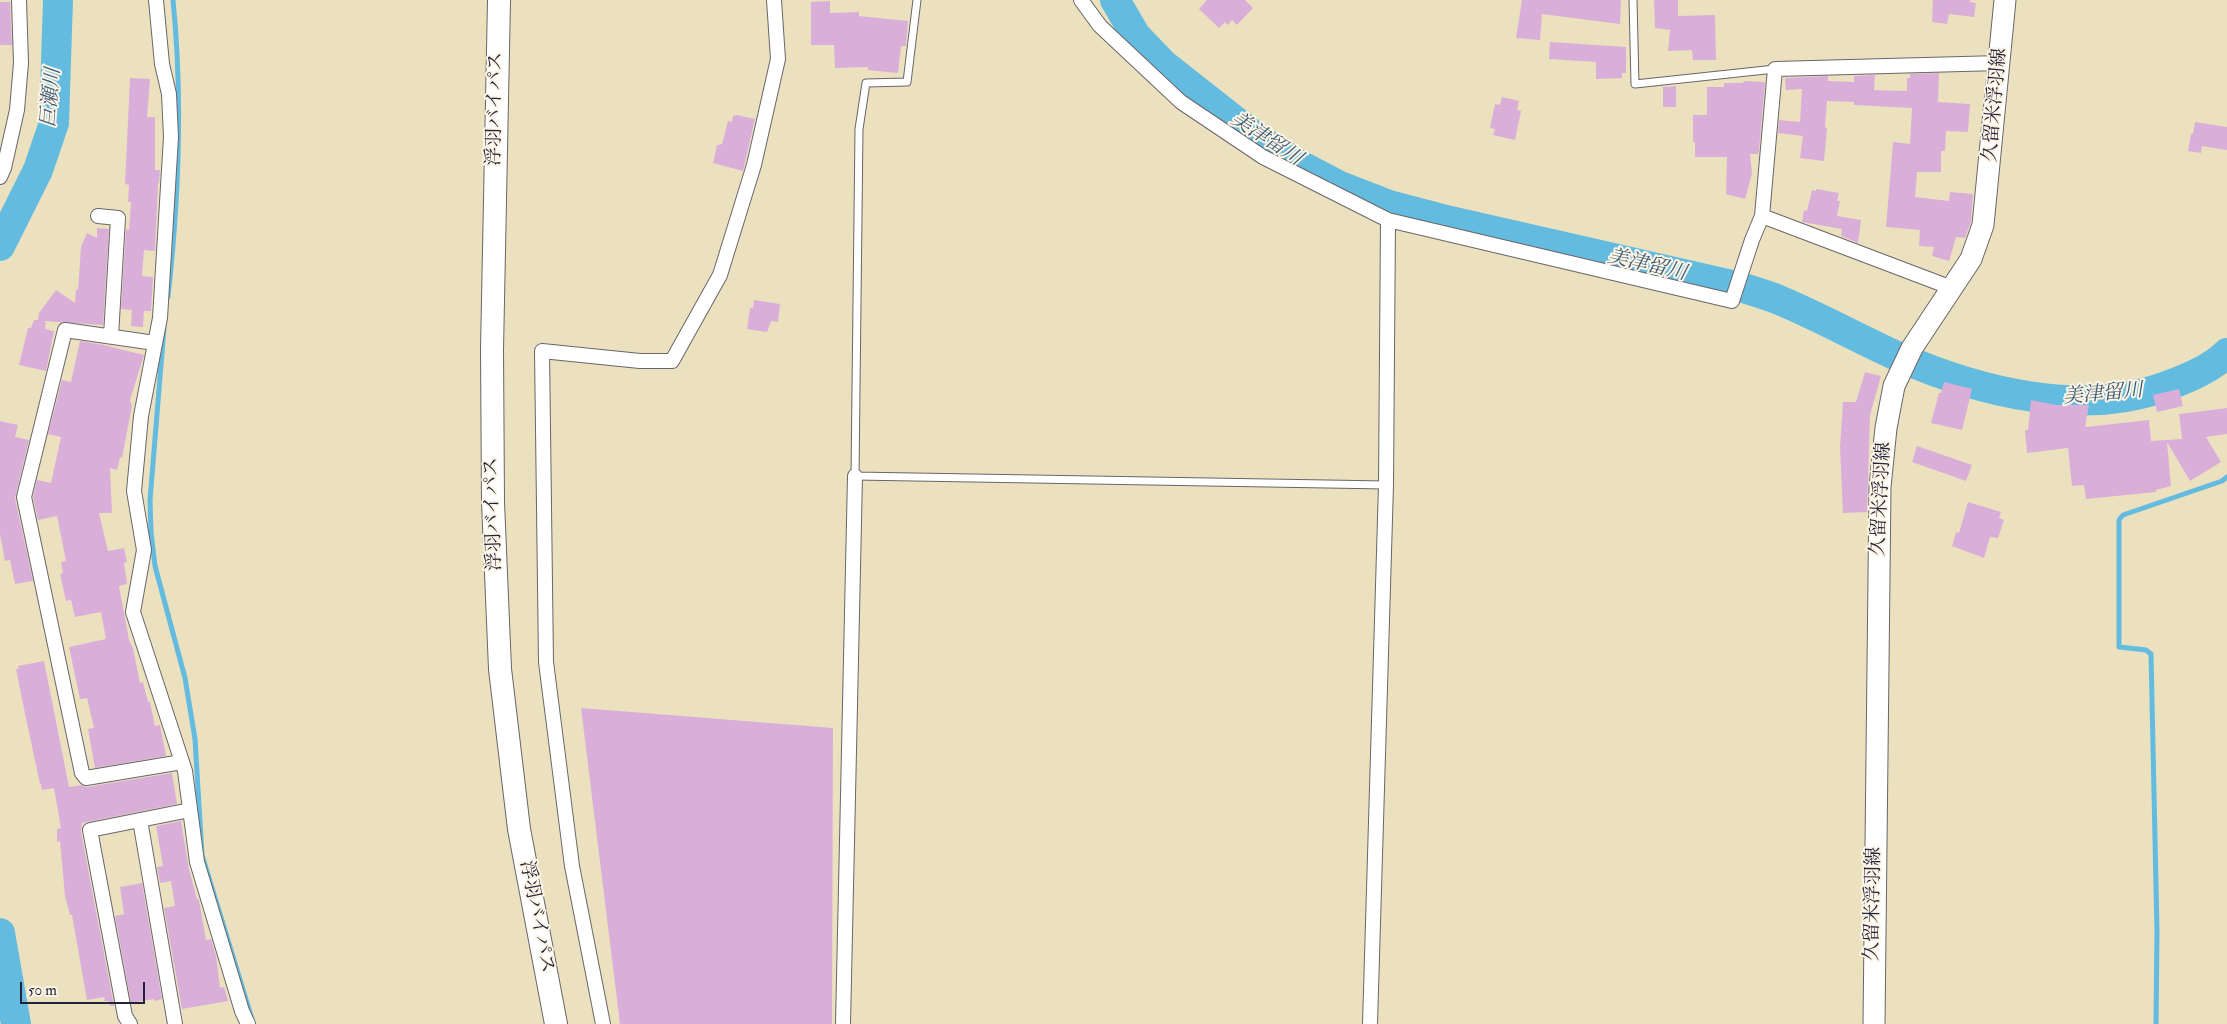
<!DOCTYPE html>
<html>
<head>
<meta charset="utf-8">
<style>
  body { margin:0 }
  #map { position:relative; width:2227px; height:1024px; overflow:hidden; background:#ece1bf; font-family:"IM FELL Double Pica",serif }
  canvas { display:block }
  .scale { position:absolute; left:20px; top:982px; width:125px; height:22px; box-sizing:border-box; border:2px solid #22223b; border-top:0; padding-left:6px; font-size:15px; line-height:18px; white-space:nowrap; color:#22223b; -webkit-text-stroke:4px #fcf5e5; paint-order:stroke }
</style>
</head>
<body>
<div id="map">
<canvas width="2227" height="1024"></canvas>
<div class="scale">50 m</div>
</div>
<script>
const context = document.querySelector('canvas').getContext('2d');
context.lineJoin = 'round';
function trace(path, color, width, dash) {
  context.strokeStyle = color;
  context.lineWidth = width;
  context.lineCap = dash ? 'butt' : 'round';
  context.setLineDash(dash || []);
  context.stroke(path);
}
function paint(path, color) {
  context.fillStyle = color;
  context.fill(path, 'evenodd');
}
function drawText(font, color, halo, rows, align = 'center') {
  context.font = font + ' "IM FELL Double Pica","Noto Serif JP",serif';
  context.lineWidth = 4;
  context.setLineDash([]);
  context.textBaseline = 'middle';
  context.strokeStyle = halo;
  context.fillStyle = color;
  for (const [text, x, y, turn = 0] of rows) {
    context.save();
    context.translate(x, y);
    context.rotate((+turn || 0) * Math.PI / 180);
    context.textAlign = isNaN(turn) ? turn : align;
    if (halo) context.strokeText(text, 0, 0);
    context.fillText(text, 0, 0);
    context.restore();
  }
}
const stream = new Path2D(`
  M168,297C179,198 183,99 173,0
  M164,328L150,500L151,532L155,566L185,678L195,739L202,855L252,1019
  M2223,357L2227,364
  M2156,1024L2157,932L2151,654L2146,650L2119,647V520L2123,515L2222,481L2227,477`);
const river = new Path2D(`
  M1115,0L1136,36L1163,64L1257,138L1298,164L1340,186L1389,205L1450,221L1740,287C1753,291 1767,295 1779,300C1820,317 1859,339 1899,357C1979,392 2080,417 2164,387C2186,379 2211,369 2227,353
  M0,246L38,170L54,123L58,0
  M0,933L16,1024`);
const building = new Path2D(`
  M1207,0H1245L1253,8L1237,25L1232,20L1228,25L1225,22L1219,28L1199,9Z
  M1522,0H1621L1620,24L1542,14L1540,40L1516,38Z
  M1654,0H1678V16L1715,15L1716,60H1693L1692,50L1668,51L1670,30L1655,28Z
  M1933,0H1970V2L1976,3L1974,17L1949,14L1947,24L1932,22Z
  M830,1V13L859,12V16L908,21L906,46H901L898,73L868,70V67L835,68L834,45H811V2Z
  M0,2H10L12,45H0Z
  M1550,42L1626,47V73H1622V78L1596,79V62L1549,59Z
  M1939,73L1938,102L1970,104L1968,132L1946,131L1945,151H1941V172H1917L1915,197L1949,201L1950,192L1973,194L1971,222L1966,235L1965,238L1956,237L1949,261L1932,256L1934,247L1919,246L1920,230L1886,227L1893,142L1910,144L1912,108L1854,105V102L1827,101L1825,127L1827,128L1824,161L1800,158L1803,136L1778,133L1779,120L1800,122L1802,89L1786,90L1785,78L1828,76V81L1854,82V76L1875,75L1874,90L1907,91V78H1910V74Z
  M130,78L150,79L147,117H155V170H160L159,183H158L155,251L144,250L142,276L153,277L151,311H144L143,327L131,326L132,310L121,309L126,229L129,230L131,202H128L129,185L125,184Z
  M1744,81L1765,82L1759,151L1758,154H1750L1752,174L1745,199L1726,194L1727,157H1695V142H1693V115H1707V87H1724V83H1743Z
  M1676,86V107H1663V87Z
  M1502,97L1519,101L1517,110L1521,111L1515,140L1493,135L1495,129L1490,128L1495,104L1500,105Z
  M737,115L755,119L743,171L713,163L717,145L722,144L728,121L732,122L733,116Z
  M2195,122L2227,127V150L2202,146L2201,153L2188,151L2191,134H2193Z
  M1816,189L1839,193L1837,201H1840L1837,216L1861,220L1858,243L1841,236L1842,229L1802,222L1804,210L1807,211L1812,190L1816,191Z
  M97,228L109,229L103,325L43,321L46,322L45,329L54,331L46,371L19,365L28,328H31L34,320H38L39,313L56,290L75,303L76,289L78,290L81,247L87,233L97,238Z
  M754,300L780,304L778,322L771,321L767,332L747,329L750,308H753Z
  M80,341L104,345L144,355L130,400L132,406L122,458L120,457L117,470L110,468L112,513H99L108,551L124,548L127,562L124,563L127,584L119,586L129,640L133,648L140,683L143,682L148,702H150L155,726L160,725L166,756L95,768L88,729L94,728L87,698L80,699L69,647L106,639L101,612L75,617L71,600L66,601L60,574L63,573L61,562L66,561L57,516L38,520L33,497L37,480L51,483L61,437L48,434L62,380L71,382Z
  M1865,372L1881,376L1870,415L1867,512L1843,513L1840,448L1843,402H1856Z
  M1944,382L1972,389L1962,430L1931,423L1939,393H1941Z
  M2179,389L2183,406L2157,412L2153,395Z
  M2031,400L2056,405H2089L2085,427L2149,420L2151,441L2182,439L2179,414L2227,408V434L2206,437L2221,462L2190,481L2167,442L2171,486L2156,490V492L2086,499L2084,485L2072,486L2068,448L2027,453L2025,430H2028Z
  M0,421L18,425L15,437L29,440L15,498L33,581L15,584L10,560L5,561L0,534Z
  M1917,446L1972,465L1966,481L1912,462Z
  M1968,502L2001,512L1999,518L2004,520L1998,538L1990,537L1984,558L1952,546L1956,532L1959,533Z
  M44,661L69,787L82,785L87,787L172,773L177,804L82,823L81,832L114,1006H110L109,1001H104L105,997L87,1000L72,915H70L65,896L60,841L57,842V829L61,828L54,788L42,790L41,784H40L23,704L16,669H19L18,666Z
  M581,708L833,728L832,1024H620Z
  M181,821L189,869L197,899L199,900L206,940L211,939L216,956L220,988L224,987L228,1001L182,1009L164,908L175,906L171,881L160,883L157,867L163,866L156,826Z
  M142,883L162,999L154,1001V999L131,1003L115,916L124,914L120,887Z`);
const service = new Path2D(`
  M917,0L907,82L866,83L859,129L855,476L1386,485
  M1633,0L1635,84L1775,69`);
const minor = new Path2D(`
  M156,0L162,64L169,94L171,137L160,318L141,416L134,491L144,550L133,612L185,771L197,862L242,1011L248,1024
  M1081,0L1100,26L1181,102L1263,157L1388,220L1732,301L1752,240L1762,216L1775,69L2000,63
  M0,177L4,168L17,110L21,63L19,0
  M98,216L118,218L111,336
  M1762,216L1952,288
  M155,343L65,330L24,497L82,773L86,778L182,762
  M140,820L175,1024
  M130,1024L125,1016L90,830L190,810
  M603,1024L572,866L546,662L542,351L640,361H672L720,275L754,165L778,59L774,0
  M843,1024L855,476
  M1370,1024L1386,485L1388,220`);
const primary = new Path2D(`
  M1874,1024L1880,487L1886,428L1894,386L1912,348L1971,259L1983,225L2005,0`);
const trunk = new Path2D(`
  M499,0L492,350L493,502L500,669L519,829L556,1024`);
const streetNames = [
  ["久留米浮羽線",1996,105,-85],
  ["浮羽バイパス",496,109,-89],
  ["久留米浮羽線",1882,499,-87],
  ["浮羽バイパス",494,514,-92],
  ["久留米浮羽線",1874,904,-89],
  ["浮羽バイパス",536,917,79]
];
const waterNames = [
  ["巨瀬川",52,98,-85],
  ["美津留川",1266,140,33],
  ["美津留川",1647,266,13],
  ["美津留川",2103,395,-5]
];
trace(stream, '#63bbe0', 5);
trace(river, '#63bbe0', 30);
paint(building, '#d9afda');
trace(service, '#696569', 9);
trace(minor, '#696569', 16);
trace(primary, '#696569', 23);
trace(trunk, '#696569', 24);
trace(service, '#fff', 7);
trace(minor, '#fff', 14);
trace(primary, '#fff', 21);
trace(trunk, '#fff', 22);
drawText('19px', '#22223b', '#fcf5e5', streetNames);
drawText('italic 20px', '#395875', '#fcf5e5', waterNames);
</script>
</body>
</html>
